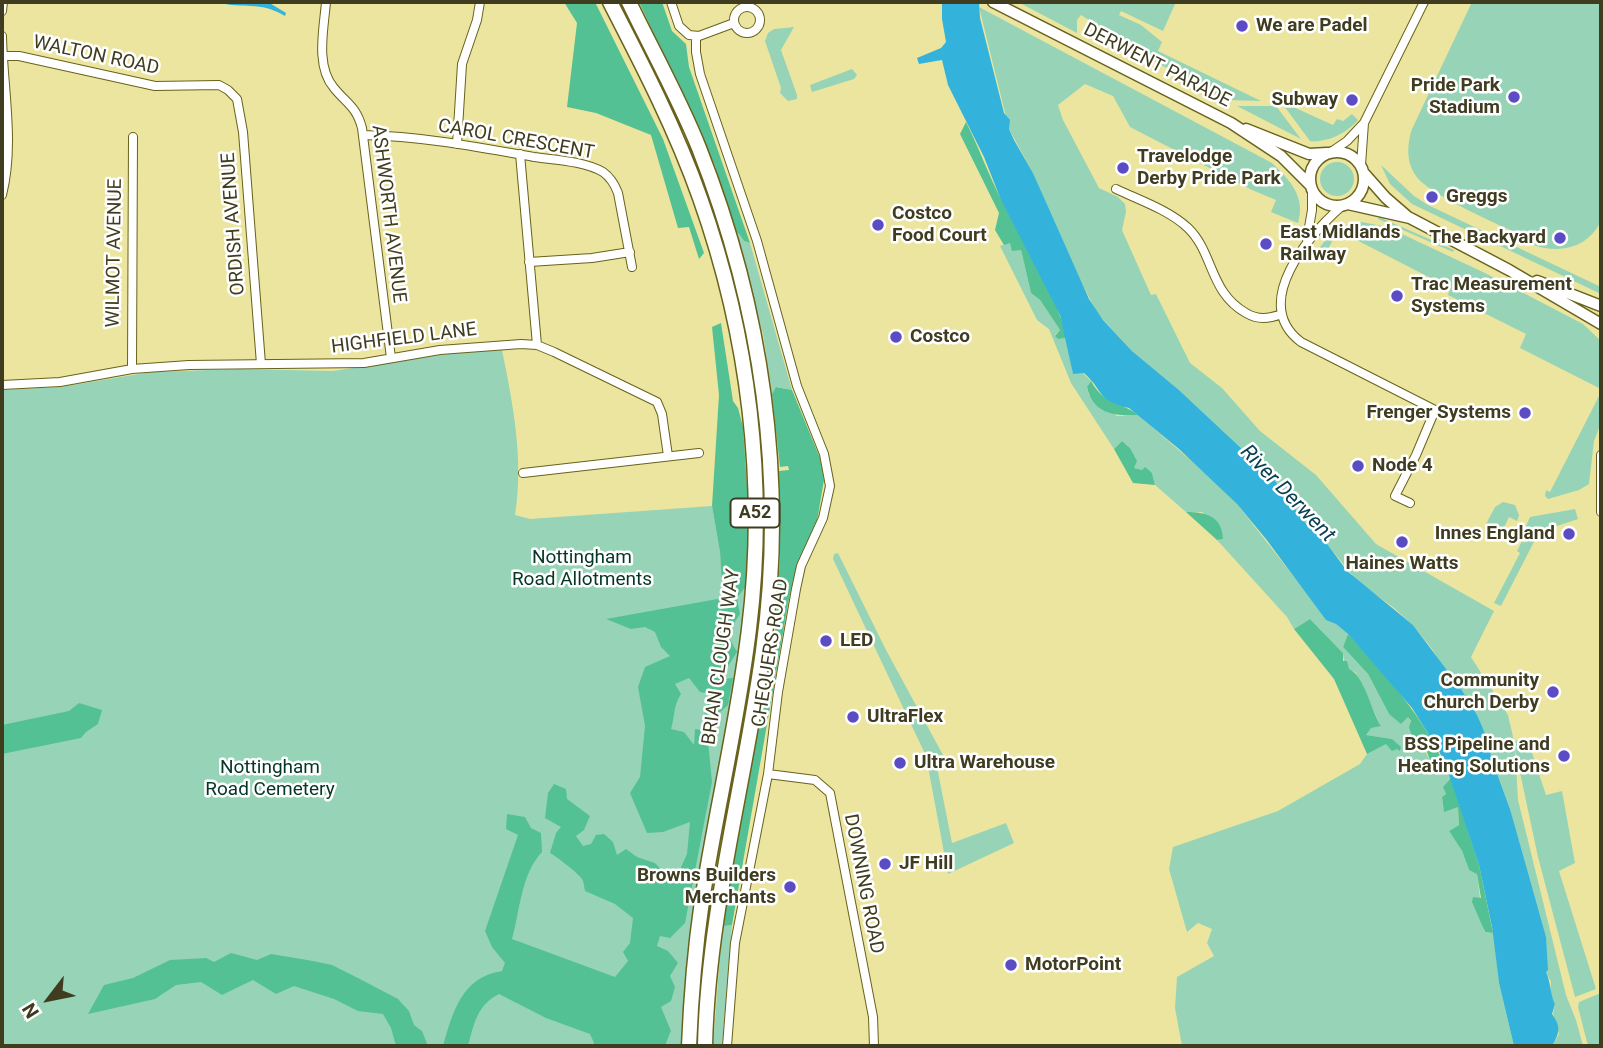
<!DOCTYPE html>
<html>
<head>
<meta charset="utf-8">
<style>
  body { margin:0 }
  #map { position:relative; width:1603px; height:1048px; overflow:hidden; background:#ebe59f; font-family:Roboto,sans-serif }
  canvas { display:block }
  .frame { position:absolute; inset:0; border:4px solid #3f3c20; pointer-events:none }
  .north { position:absolute; left:14px; top:964px; width:70px; height:70px; -webkit-text-stroke:5px #fff; paint-order:stroke; rotate:238deg; font-size:19px; font-weight:700; line-height:28px; text-align:center; color:#3f3c20 }
  .north::after { content:''; display:block; margin:auto; width:24px; height:32px; background:#3f3c20; clip-path:polygon(50% 0,100% 100%,50% 72%,0 100%) }
</style>
</head>
<body>
<div id="map">
<canvas width="1603" height="1048"></canvas>
<div class="frame"></div>
<div class="north">N</div>
</div>
<script>
const context = document.querySelector('canvas').getContext('2d');
context.lineJoin = 'round';
function paint(path, color) {
  context.fillStyle = color;
  context.fill(path, 'evenodd');
}
function trace(path, color, width, dash) {
  context.strokeStyle = color;
  context.lineWidth = width;
  context.lineCap = dash ? 'butt' : 'round';
  context.setLineDash(dash || []);
  context.stroke(path);
}
function drawText(font, color, halo, rows, align = 'center') {
  context.font = font + ' Roboto,sans-serif';
  context.lineWidth = 5;
  context.setLineDash([]);
  context.textBaseline = 'middle';
  context.strokeStyle = halo;
  context.fillStyle = color;
  for (const [text, x, y, turn = 0] of rows) {
    context.save();
    context.translate(x, y);
    context.rotate((+turn || 0) * Math.PI / 180);
    context.textAlign = isNaN(turn) ? turn : align;
    if (halo) context.strokeText(text, 0, 0);
    context.fillText(text, 0, 0);
    context.restore();
  }
}
const green = new Path2D(`
  M1018,2H1176L1163,31L1121,11L1119,15L1141,25L1162,42L1158,51L1261,101L1226,100L1152,60L1081,15L1077,20V33Z
  M1472,2H1601V221C1588,248 1560,254 1533,245L1534,241C1509,229 1430,196 1416,176C1406,162 1407,144 1412,129Z
  M979,7L1272,163C1290,180 1306,197 1298,223L1271,212L1276,200L1252,190L1130,127L1113,96L1085,84L1058,105L1063,120L1099,188L1118,197L1125,204L1126,212L1122,230L1151,295L1156,294L1190,363L1222,388L1260,431L1316,475L1376,544L1494,611L1471,657L1508,715L1514,741L1527,738L1546,795L1562,791L1575,863L1559,871L1596,989L1575,997L1538,857L1515,749L1518,800L1566,995L1576,1020L1583,1046H1552L1559,1034L1553,1014L1555,1004L1550,993L1551,982L1546,972L1510,809L1491,757L1490,745L1432,649L1413,625L1394,608L1356,580L1328,545L1307,525L1273,478L1179,390L1132,351L1097,313L1068,256L1033,173L1009,129Z
  M794,27L781,50L797,95V99L788,101L780,93L781,88L765,41L768,33L774,29Z
  M852,69L857,75L854,79L812,92L810,85Z
  M1237,106H1276L1301,139Z
  M1284,106L1290,108L1291,106L1333,125L1337,119L1343,121L1352,114L1358,120C1347,133 1327,143 1310,141Z
  M1320 179a17 17 0 1 1 34 0a17 17 0 1 1-34 0Z
  M1381,165L1414,196L1428,205L1601,287V294L1412,204L1390,184Z
  M1379,217L1454,250L1453,252L1378,219Z
  M1362,222L1387,227L1485,273L1583,324L1601,341V389L1520,348L1526,334L1448,295L1450,288L1339,231L1330,238L1332,242L1322,258L1314,255L1334,229Z
  M735,231L739,234L744,241L750,243L792,390L777,387L772,394L763,334Z
  M1010,242L1021,250L1031,293L1040,300L1060,330L1055,335L1058,339L1066,338L1073,374L1082,372L1091,381L1087,388L1089,395L1117,416L1138,415L1209,476L1237,504L1327,619L1336,624L1348,634L1343,647L1368,674L1389,714L1408,716L1430,761L1424,765L1441,770L1446,768L1451,778L1444,787L1446,794L1442,798L1444,811L1458,806L1459,825L1449,831L1462,851L1469,870L1477,873L1484,932L1493,933L1499,983L1514,1046H1182L1175,1008L1177,977L1214,956L1207,943L1212,929L1198,923L1187,932L1169,869L1173,847L1278,811L1360,764L1367,754L1392,739L1365,735L1370,728L1380,725L1361,682L1355,672L1349,670L1344,661L1343,653L1310,619L1294,629L1287,617L1217,540L1223,539L1202,512H1186L1155,485L1152,473L1134,468L1130,448L1122,441L1114,449L1071,383L1049,329L1037,320L1000,246Z
  M502,350C513,404 524,460 515,515L530,519L712,506L720,551L724,598H737L747,585C735,740 686,890 683,1046H665L671,1031L657,1046H2V390L60,387L151,372L239,369L333,371L459,352Z
  M1601,392V423L1594,441L1589,484L1579,490L1548,499L1545,496L1546,490L1550,492Z
  M1503,502L1515,505L1519,515L1517,521L1509,517L1502,532L1486,524L1495,507Z
  M1575,509L1578,519L1539,532L1501,606L1494,603L1520,553L1517,551L1522,541L1525,543L1532,530L1526,526L1530,517Z
  M838,553L886,650L943,755L935,757L952,843L1006,823L1014,843L948,874L926,756L833,559L834,554Z
  M732,925L722,1046H713L721,942L724,926Z
  M1601,993V1046H1588L1578,1007L1579,1002Z`);
const forest = new Path2D(`
  M564,2H595L663,139L704,253L699,259L689,227L678,228L651,135L596,113L567,107L577,23Z
  M639,2H662L672,31L686,44L689,67L750,243L744,241L739,234L735,231L715,166Z
  M966,122C979,148 989,176 1002,201C1022,242 1058,293 1066,338L1058,339L1055,336L1060,330L1040,300L1031,293L1021,250L1012,251L1010,243L1004,245L995,230L999,213L960,134Z
  M721,323L733,401L738,408L743,427L749,515L747,585L737,598L740,614L727,634L737,652L720,679L733,678L728,705L709,722L704,715L711,694L700,692L689,678L675,684L681,694C673,706 675,716 671,729L684,732L694,745L695,729L707,731L712,782L685,923L670,938L660,936L657,946L668,951L678,963L670,976L675,987L671,1001L661,1007L671,1031L665,1046H592L594,1043L590,1034L546,1018L499,994C477,1005 474,1024 468,1046H443C453,1011 462,977 502,971L505,963L492,947L485,931L518,835L506,829L507,814L525,817L531,828L541,833L542,852C521,874 520,911 512,939L615,977L628,961L623,952L630,943L633,918L615,904L585,891C584,887 584,882 582,879C579,874 556,856 550,853L556,833L561,827L545,818L548,793L554,784L566,789L567,799L590,816L584,830L576,836L583,846L591,844L596,835L604,834L613,842L617,855L626,849L637,857L655,863L674,883L687,854L690,822L663,832L647,833L630,793L640,777L645,726L638,687L645,667L670,656L661,647L655,632L645,627L631,629L606,619L723,598L720,552L712,506L719,395L712,327Z
  M1091,381C1104,405 1120,401 1138,415C1114,416 1093,414 1087,387Z
  M776,387L792,390L820,458L824,480L817,521L793,581L788,604L732,925L724,926L726,899L775,633L780,558L779,471L789,470L788,466L780,467L772,394Z
  M1122,441L1130,448L1137,461L1134,468L1142,470L1145,467L1152,473L1155,485L1133,483L1114,449Z
  M1186,512C1206,512 1222,516 1223,539L1217,540Z
  M1310,619L1343,653V661H1347L1349,669C1365,676 1371,711 1381,726L1371,728L1366,735L1392,739L1401,747L1400,751L1397,749L1392,751L1386,744L1367,754L1334,679L1294,629Z
  M1348,634C1386,675 1423,716 1446,768L1441,771L1423,766L1430,760L1427,752H1417L1421,742L1412,737L1409,727L1411,721L1408,717L1401,724L1389,714L1368,674L1343,647Z
  M79,703L102,710L98,724L86,732L81,738L2,754V725L69,711Z
  M1451,778L1479,865L1493,933L1485,932L1472,902L1473,897L1481,898L1477,874L1469,870L1462,851L1449,831L1459,825L1458,807L1444,812L1442,797L1446,794L1443,787Z
  M231,953L257,960L271,954L313,961L332,965L358,978L398,999L409,1011L414,1025L422,1031L428,1046H396L391,1028L383,1014L358,1011L334,999L294,986L276,994L253,980L222,995L201,982L176,985L155,999L88,1014L104,985L133,978L170,960L206,958L214,962Z`);
const water = new Path2D(`
  M217,2H268L286,13L285,16C259,0 244,10 217,2Z
  M942,2H979L980,18L1004,113L1010,120L1009,129L1014,140L1033,173L1089,299L1103,320L1132,351L1179,390L1273,478L1307,525L1328,545L1347,571L1413,625L1461,689L1477,715L1490,745L1491,757L1510,809L1546,937L1548,970L1546,972C1551,983 1550,994 1555,1004L1552,1014C1561,1027 1560,1032 1552,1046H1514L1499,983L1492,927L1479,865L1448,772L1439,751L1412,708L1348,634L1336,624L1326,620L1266,539L1237,504L1179,449L1129,408C1097,401 1104,391 1084,373L1073,374L1060,315L1001,200L984,157L948,85L942,60L919,64L917,58L941,48L946,42L942,19Z`);
const minor = new Path2D(`
  M326,2C324,28 315,66 334,88C347,104 356,106 362,128L391,358
  M671,2L679,26L689,35L699,36L734,23
  M734 20a13 13 0 1 1 26 0a13 13 0 1 1-26 0Z
  M2,11L3,2
  M2,36C3,88 15,144 2,195
  M696,36V52L700,74L757,241L797,386L824,454L830,486L823,518L801,566L796,589L778,692L768,774L735,943L727,1046
  M2,56H19L155,86L219,85L228,90L237,99L243,132L261,364
  M363,135C420,136 478,147 534,157C555,160 584,161 603,172C610,177 615,185 618,193L632,267
  M457,144L462,64L477,20L480,2
  M1331,152L1347,141L1364,123L1424,2
  M520,154L537,345
  M1361,165L1364,123
  M1116,189C1139,200 1169,210 1188,228C1214,253 1209,292 1246,313C1258,320 1268,319 1282,314
  M1343,205C1310,234 1249,303 1301,342L1435,410L1416,455L1395,496L1410,503
  M1307,239L1312,210V190
  M529,262L592,258L630,252
  M132,369L133,137
  M2,385L60,382L132,369L189,365L364,363L440,350L521,344L537,345L554,352L657,402L662,414L668,456
  M1601,455V512
  M523,473L699,453
  M768,774L815,780L830,793L873,1017L874,1046`);
const tertiary = new Path2D(`
  M993,2L1231,123L1281,156L1311,186
  M1246,129L1309,154L1327,153
  M1310 179a27 27 0 1 1 54 0a27 27 0 1 1-54 0Z
  M1363,172L1386,198L1408,217
  M1348,204L1410,218L1509,270L1601,324
  M1537,281L1601,306`);
const trunk = new Path2D(`
  M610,2C643,66 676,130 700,198C749,336 767,484 749,629C738,721 716,810 702,901C695,949 691,997 689,1046
  M629,2C652,50 679,98 699,148C762,308 787,480 763,651C745,783 708,912 705,1046`);
const markers = [
  [1242,26,7,"#5b4cc4"],
  [1514,97,7,"#5b4cc4"],
  [1352,100,7,"#5b4cc4"],
  [1123,168,7,"#5b4cc4"],
  [1432,197,7,"#5b4cc4"],
  [878,225,7,"#5b4cc4"],
  [1560,238,7,"#5b4cc4"],
  [1266,244,7,"#5b4cc4"],
  [1397,296,7,"#5b4cc4"],
  [896,337,7,"#5b4cc4"],
  [1525,413,7,"#5b4cc4"],
  [1358,466,7,"#5b4cc4"],
  [1569,534,7,"#5b4cc4"],
  [1402,542,7,"#5b4cc4"],
  [826,641,7,"#5b4cc4"],
  [1553,692,7,"#5b4cc4"],
  [853,717,7,"#5b4cc4"],
  [1564,756,7,"#5b4cc4"],
  [900,763,7,"#5b4cc4"],
  [885,864,7,"#5b4cc4"],
  [790,887,7,"#5b4cc4"],
  [1011,965,7,"#5b4cc4"]
];
const shields = [
  [755,513,49]
];
const shieldNames = [
  ["A52",755,513]
];
const poiNames = [
  ["We are Padel",1256,26],
  ["Pride Park",1500,86,"right"],
  ["Stadium",1500,108,"right"],
  ["Subway",1338,100,"right"],
  ["Travelodge",1137,157],
  ["Derby Pride Park",1137,179],
  ["Greggs",1446,197],
  ["Costco",892,214],
  ["Food Court",892,236],
  ["East Midlands",1280,233],
  ["Railway",1280,255],
  ["The Backyard",1546,238,"right"],
  ["Trac Measurement",1411,285],
  ["Systems",1411,307],
  ["Costco",910,337],
  ["Frenger Systems",1511,413,"right"],
  ["Node 4",1372,466],
  ["Innes England",1555,534,"right"],
  ["Haines Watts",1402,564,"center"],
  ["LED",840,641],
  ["Community",1539,681,"right"],
  ["Church Derby",1539,703,"right"],
  ["UltraFlex",867,717],
  ["BSS Pipeline and",1550,745,"right"],
  ["Heating Solutions",1550,767,"right"],
  ["Ultra Warehouse",914,763],
  ["JF Hill",899,864],
  ["Browns Builders",776,876,"right"],
  ["Merchants",776,898,"right"],
  ["MotorPoint",1025,965]
];
const streetNames = [
  ["WALTON ROAD",96,56,12],
  ["DERWENT PARADE",1157,66,27],
  ["CAROL CRESCENT",516,140,10],
  ["ASHWORTH AVENUE",388,214,83],
  ["ORDISH AVENUE",234,224,-94],
  ["WILMOT AVENUE",115,253,-89],
  ["HIGHFIELD LANE",404,339,-7],
  ["CHEQUERS ROAD",771,653,-81],
  ["BRIAN CLOUGH WAY",722,657,-82],
  ["DOWNING ROAD",863,884,79]
];
const parkNames = [
  ["Nottingham",582,558],
  ["Road Allotments",582,580],
  ["Nottingham",270,768],
  ["Road Cemetery",270,790]
];
const waterNames = [
  ["River Derwent",1287,494,46]
];
paint(green, '#97d4b7');
paint(forest, '#54c194');
paint(water, '#33b3db');
trace(minor, '#69621c', 10);
trace(tertiary, '#69621c', 13);
trace(trunk, '#69621c', 17);
trace(minor, '#fff', 8);
trace(tertiary, '#fff', 10);
trace(trunk, '#fff', 14);
for (const [x, y, r, color] of markers) {
  const dot = new Path2D();
  dot.arc(x, y, r, 0, 2 * Math.PI);
  context.fillStyle = color;
  context.fill(dot);
  trace(dot, '#fff', 2.5);
}
for (const [x, y, w] of shields) {
  const box = new Path2D();
  box.roundRect(x - w / 2, y - 14.5, w, 29, 5);
  context.fillStyle = '#fff';
  context.fill(box);
  trace(box, '#3f3c20', 2);
}
drawText('bold 18px', '#3f3c20', null, shieldNames);
drawText('bold 19px', '#3f3c20', '#fff', poiNames, 'left');
drawText('19px', '#3f3c20', '#fff', streetNames);
drawText('19px', '#033624', '#fff', parkNames);
drawText('italic 21px', '#0a4152', '#fff', waterNames);
</script>
</body>
</html>
